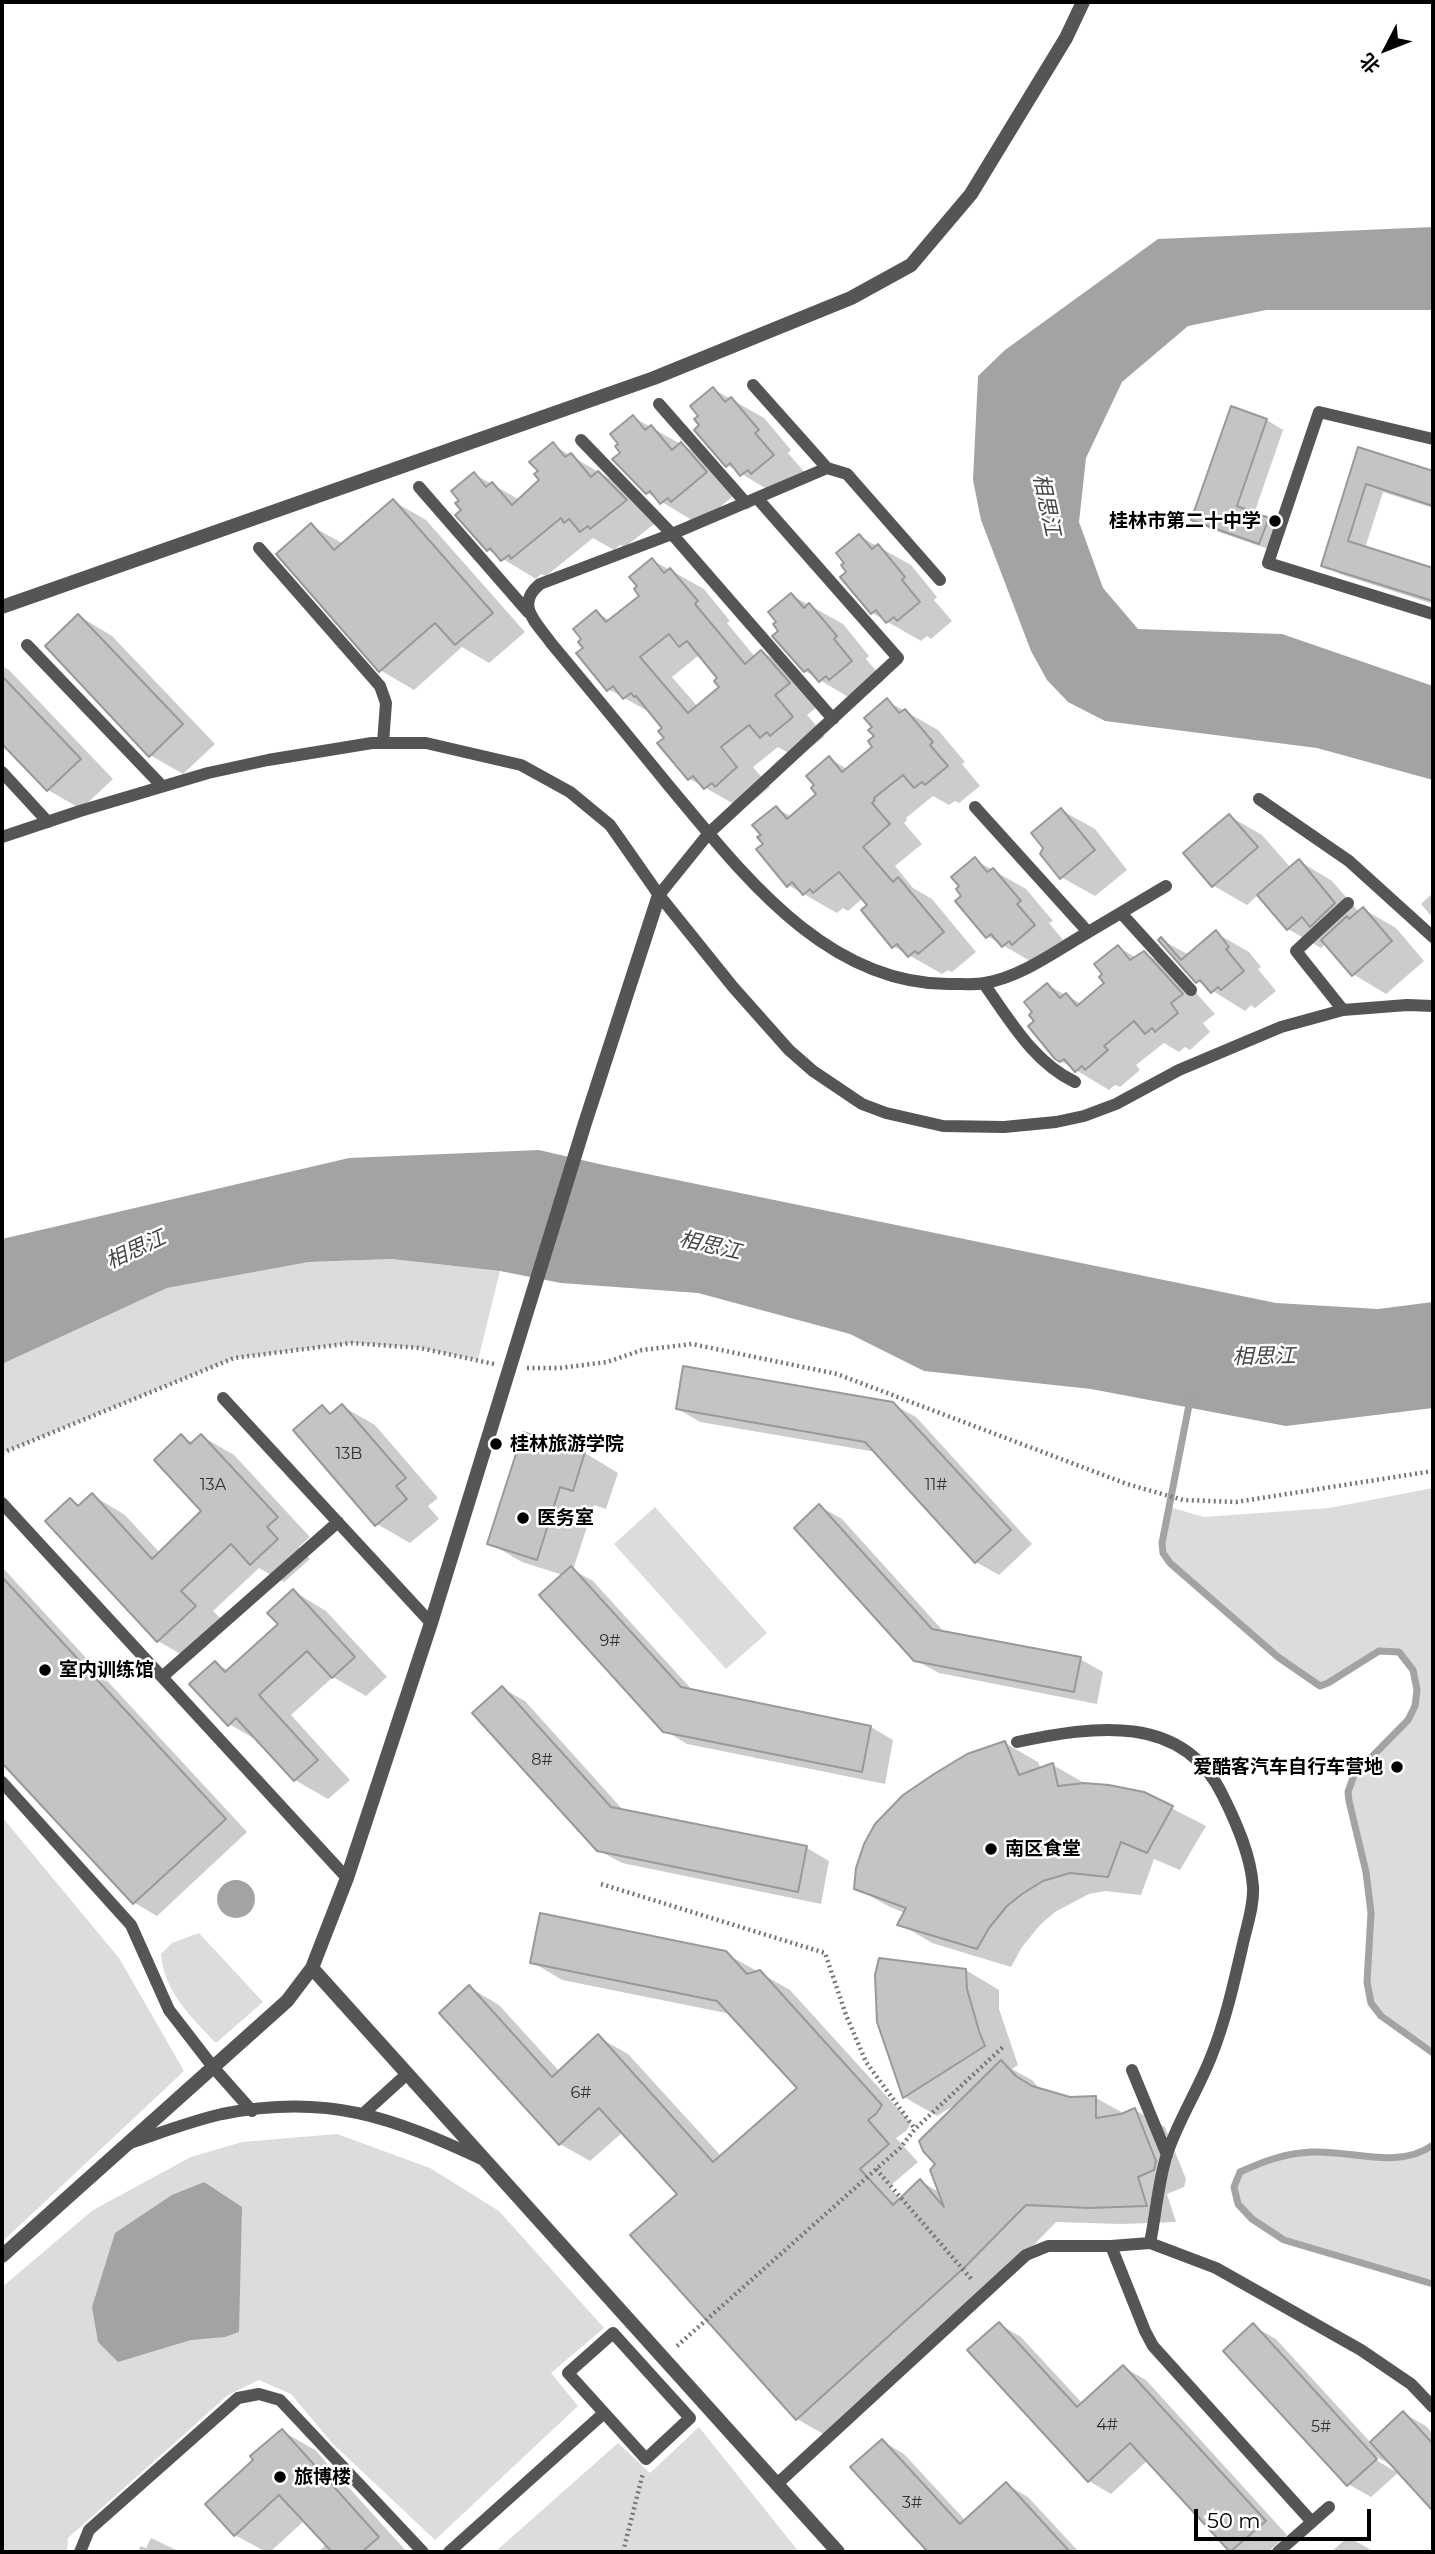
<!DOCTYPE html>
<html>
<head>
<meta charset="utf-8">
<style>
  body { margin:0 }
  #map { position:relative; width:1435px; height:2554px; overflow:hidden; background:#fff; font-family:Montserrat,"Noto Sans SC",sans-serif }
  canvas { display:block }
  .frame { position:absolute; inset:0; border:4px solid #000; pointer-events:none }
  .north { position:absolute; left:1351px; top:14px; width:70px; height:70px; -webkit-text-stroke:5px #fff; paint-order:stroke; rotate:228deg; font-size:19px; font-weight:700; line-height:28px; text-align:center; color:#000 }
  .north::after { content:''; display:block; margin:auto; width:24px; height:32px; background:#000; clip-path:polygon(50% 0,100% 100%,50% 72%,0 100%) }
  .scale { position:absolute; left:1194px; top:2509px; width:177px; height:32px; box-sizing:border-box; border:4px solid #000; border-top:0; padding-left:9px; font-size:21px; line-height:24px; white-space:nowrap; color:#000; -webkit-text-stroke:5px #fff; paint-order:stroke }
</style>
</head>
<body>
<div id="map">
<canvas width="1435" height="2554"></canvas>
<div class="frame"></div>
<div class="north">北</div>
<div class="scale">50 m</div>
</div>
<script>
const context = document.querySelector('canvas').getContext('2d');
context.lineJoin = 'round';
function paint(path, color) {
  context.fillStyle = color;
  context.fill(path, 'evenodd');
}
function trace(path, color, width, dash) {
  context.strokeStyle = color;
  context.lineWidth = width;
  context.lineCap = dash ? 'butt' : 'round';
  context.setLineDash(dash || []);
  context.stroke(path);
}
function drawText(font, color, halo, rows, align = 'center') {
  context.font = font + ' Montserrat,"Noto Sans SC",sans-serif';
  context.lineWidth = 5;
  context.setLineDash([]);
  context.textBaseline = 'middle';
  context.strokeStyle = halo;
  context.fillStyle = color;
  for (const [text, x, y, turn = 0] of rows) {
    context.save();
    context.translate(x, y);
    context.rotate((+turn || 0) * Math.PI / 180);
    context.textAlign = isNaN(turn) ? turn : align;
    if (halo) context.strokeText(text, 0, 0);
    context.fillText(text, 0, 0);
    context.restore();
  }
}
const green = new Path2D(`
  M391,1259L500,1271L478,1360L420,1348L352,1343L234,1358L2,1453V1364L167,1288L309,1262Z
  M1433,1488V2053L1381,2016L1371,2003L1367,1982L1371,1913L1366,1872L1349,1801L1348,1792L1354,1775L1408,1720L1415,1706L1417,1690L1413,1670L1399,1652L1379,1651L1324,1685C1319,1685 1314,1684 1309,1681C1287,1667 1172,1574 1164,1555C1158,1542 1167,1521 1169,1507L1204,1517L1329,1508Z
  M655,1507L767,1633L726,1669L614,1544Z
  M2,1817L119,1958L184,2071L2,2242Z
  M199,1933L263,2002L216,2043C191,2017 164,1992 161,1954L172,1943Z
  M337,2134L430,2168L499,2211L604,2328L551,2373L578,2406L435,2540L332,2443L291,2394L259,2380L228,2395L68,2538L67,2552H2V2287L93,2210L191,2157L242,2142Z
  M1433,2145V2284L1284,2240L1252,2219L1238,2204L1234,2187L1240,2172C1264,2161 1286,2153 1312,2152C1352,2150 1398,2170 1433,2145Z
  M699,2427L799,2552H495L618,2443L650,2473Z`);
const water = new Path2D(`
  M1433,227V310H1266L1188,326L1122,382L1086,458L1079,522L1103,588L1138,629L1282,634L1433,686V780L1317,748L1105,721L1068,702L1047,680L1031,651L981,520L973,480L978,376L1005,350L1158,239Z
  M539,1150L599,1164L1276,1303L1378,1309L1433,1302V1408L1286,1426L1091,1389L924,1371L850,1334L698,1293L561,1283L500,1271L391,1259L309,1262L167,1288L2,1364V1239L349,1158Z
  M217 1899a19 19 0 1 1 38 0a19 19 0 1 1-38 0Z
  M204,2182L242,2207L239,2332L225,2337L191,2340L118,2362L98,2342L92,2307L115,2233L172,2195Z`);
const shadow = new Path2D(`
  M713,389L764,418L791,450L788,453L806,474L775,494L727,465L702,425Z
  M1232,408L1267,420L1283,430L1254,514L1285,529L1277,552L1210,529L1193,519Z
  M633,417L714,463L739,491L705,520L695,522L647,493L622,453Z
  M553,445L632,492L659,520L625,547L620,545L614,550L593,538L546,576L541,574L536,579L488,550L463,510L474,474L520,500L542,481Z
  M1360,450L1433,473V508L1383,492L1365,548L1433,570V604L1340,574L1323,565Z
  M393,501L426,520L525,632L489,663L462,647L414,690L380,670L311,526L344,544Z
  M859,536L911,565L937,597L934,600L952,621L931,639L927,636L921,641L872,613L849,572Z
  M652,560L704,589L730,621L727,623L755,657L762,652L795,671L822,703L807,715L825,736L804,753L800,751L794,756L778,747L753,767L770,787L749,804L745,802L739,807L690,779L666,738L664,729L653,714L608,689L585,648L596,612L611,621L641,596ZM698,656L705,660L719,678L721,687L698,707L672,677Z
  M791,595L843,624L869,656L866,659L884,680L864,697L853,700L805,671L780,631Z
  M79,616L112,636L215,744L183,774L150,755Z
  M2,666L9,670L113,779L81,809L48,790L2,741Z
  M887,701L938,730L965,762L962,764L980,786L959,803L955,801L949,805L933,796L906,818L907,820L904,823L922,844L895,866L913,888L932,899L976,952L952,972L948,970L942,974L893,946L863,898L848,911L843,908L837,913L788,885L765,844L776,808L792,817L819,795L829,758L847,769L874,747Z
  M1061,810L1095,829L1127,870L1095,896L1061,877L1045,848Z
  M1229,816L1262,835L1291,868L1299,861L1332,881L1359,912L1363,909L1396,928L1424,961L1386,994L1353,974L1326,943L1321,948L1288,929L1259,894L1247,905L1214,886L1186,854Z
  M975,860L1026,889L1053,921L1049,923L1067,945L1037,965L987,936L964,896Z
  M1433,893V918L1421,904Z
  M1216,933L1249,952L1261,967L1258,969L1276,991L1255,1008L1251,1005L1245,1011L1197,981L1162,940L1189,955Z
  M1118,947L1137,958L1144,953L1177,972L1215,1014L1203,1023L1210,1032L1190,1050L1185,1047L1179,1052L1164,1043L1136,1065L1140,1070L1120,1087L1115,1085L1109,1090L1061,1061L1037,1021L1047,985L1082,1004L1107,983Z
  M892,1404L916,1417L1032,1544L999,1575L976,1562L876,1452L700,1422L678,1409Z
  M342,1406L375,1425L438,1498L428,1506L439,1519L410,1543L377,1524L322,1407L333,1414Z
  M524,1434L585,1453L618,1473L606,1509L594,1505L573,1570L593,1581L694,1692L871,1727L893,1740L885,1784L687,1744L664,1730L563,1575L522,1562L489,1543Z
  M181,1436L193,1443L201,1436L234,1455L310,1537L299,1547L310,1559L284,1582L259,1568L213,1611L228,1626L191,1660L158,1641L70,1500L80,1506L92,1495L125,1515L160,1553L204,1511Z
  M819,1506L842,1519L945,1633L1080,1659L1103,1672L1097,1704L939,1673L915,1660Z
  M2,1567L247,1832L157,1916L135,1903L2,1760Z
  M293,1591L326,1611L387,1677L366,1696L333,1677L291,1715L350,1780L328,1799L295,1780L262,1743L229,1724L215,1663L229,1671L280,1624Z
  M502,1688L525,1701L624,1811L807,1848L829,1861L821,1904L622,1863L598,1850Z
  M1005,1743L1038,1762L1041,1769L1053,1765L1086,1784L1144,1794L1206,1826L1180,1870L1154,1859L1141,1895L1105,1891L1089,1894L1055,1912L1040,1925L1022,1947L1011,1967L932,1943L900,1924L905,1913L890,1907L856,1888Z
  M725,1953L790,1990L911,2123L906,2131L896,2138L918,2162L889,2187L901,2200L920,2181L941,2193L938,2164L959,2102L937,2116L904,2097L966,1970L999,1990V2009L1018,2065L1012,2069L1032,2080L1042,2091L1070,2098H1096L1125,2114L1135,2110L1165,2127L1186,2179L1184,2187L1167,2194L1176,2222L1121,2224L1056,2222L996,2284L827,2436L797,2419L679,2194L623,2132L590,2161L560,2144L469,1987L499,2005L560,2072L598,2037L628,2054L722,2157L799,2089L731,2014L562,1980L532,1962Z
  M999,2324L1021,2337L1083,2404L1123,2367L1146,2380L1287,2535L1268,2552H1234L1148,2460L1111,2494L1089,2481Z
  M1253,2326L1276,2339L1371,2443L1403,2413L1426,2426L1433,2434V2509L1395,2467L1370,2453L1369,2456L1398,2473L1371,2497L1348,2484Z
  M282,2431L315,2450L407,2552H318L327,2544L305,2520L270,2552H266L235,2535L255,2460Z
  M882,2441L904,2454L966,2521L1006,2484L1028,2497L1079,2552H930L853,2467Z
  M1348,2537L1371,2550L1373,2552H1331Z
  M151,2538L180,2552H139L140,2546L146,2548Z`);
const stream = new Path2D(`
  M1190,1400L1162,1543L1163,1553L1170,1563L1278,1657L1320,1686L1328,1683L1379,1651L1399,1652L1413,1670L1417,1690L1415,1706L1408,1720L1354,1775L1348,1792L1349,1801L1366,1872L1371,1913L1367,1982L1371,2003L1381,2016L1433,2053
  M1433,2145C1398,2170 1352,2150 1312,2152C1286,2153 1264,2161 1240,2172L1234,2187L1238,2204L1252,2219L1284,2240L1433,2284`);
const building = new Path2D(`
  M713,387L725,402L731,397L759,430L755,433L774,455L751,474L748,470L740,476L730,463L726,467L694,430L699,425L694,419L698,416L690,406Z
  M1231,406L1267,419L1237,506L1269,518L1259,544L1191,520Z
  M633,415L645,430L651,425L672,450L681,442L707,472L671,502L668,498L660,504L650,491L646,494L612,459L620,453L615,446L618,444L610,434Z
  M553,442L565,457L571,453L591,477L598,471L627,500L590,529L588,526L580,532L569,519L564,523L561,518L511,559L509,555L501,561L490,548L487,551L455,515L461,510L455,503L459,501L451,491L474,472L486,487L492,482L512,505L539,480L534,474L538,471L529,462Z
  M1358,447L1433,471V506L1366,484L1348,541L1433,568V601L1321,566Z
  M393,499L493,613L455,645L435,623L379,672L276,554L311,523L334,550Z
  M859,534L872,549L878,544L905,577L902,580L920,602L897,621L894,617L886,623L876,610L871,614L840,577L846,572L841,565L844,563L836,553Z
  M652,558L664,573L670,568L698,601L695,604L745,664L761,650L790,683L775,695L793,717L770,736L767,732L760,738L749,725L721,747L737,767L715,787L712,783L704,789L693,776L688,780L657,743L664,738L658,731L662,728L636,696L634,697L631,693L623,699L613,686L607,691L576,653L583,648L578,642L581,639L573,629L596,610L606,622L639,596L634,589L637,586L629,577ZM669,634L679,647L687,641L717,678L714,681L719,687L688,713L640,657Z
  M791,593L804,608L809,603L837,636L834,639L852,661L829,680L826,676L819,682L808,669L804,672L772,636L778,631L773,624L776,622L768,612Z
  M78,614L183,724L149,757L45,646Z
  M2,676L81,759L47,791L2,744Z
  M887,698L899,713L905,709L933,742L930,745L948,766L925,785L922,782L914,788L903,775L874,798L875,800L872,803L890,824L863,847L893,882L898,877L944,932L918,954L915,951L908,957L897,944L892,948L861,910L867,905L839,872L813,893L810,889L803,895L792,882L787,887L756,849L763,844L757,837L761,835L752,825L776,806L787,819L816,794L811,788L814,785L806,776L829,756L842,772L872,747L868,741L874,736L868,730L872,727L864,718Z
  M1061,808L1095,850L1060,879L1040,854L1043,848L1031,833Z
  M1229,814L1258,847L1212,887L1183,853Z
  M975,857L987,872L993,868L1021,901L1017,904L1035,925L1012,945L1009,941L1002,947L991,934L986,938L955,901L961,896L956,889L959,886L951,877Z
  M1299,859L1335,903L1310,927L1302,917L1287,930L1257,895Z
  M1363,907L1392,941L1352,976L1321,940L1347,916L1349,919Z
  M1216,930L1229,947L1226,949L1244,971L1221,990L1218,987L1211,993L1200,980L1196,983L1158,940L1161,937L1181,960Z
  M1118,945L1130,960L1144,951L1183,994L1171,1003L1178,1013L1155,1032L1152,1028L1145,1034L1134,1021L1104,1046L1108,1050L1085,1070L1082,1066L1075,1072L1064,1059L1060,1062L1055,1059L1028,1026L1034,1021L1029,1015L1032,1012L1024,1002L1047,983L1060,998L1066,993L1077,1006L1104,983L1099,977L1102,974L1094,964Z
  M683,1366L893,1402L1011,1530L975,1563L865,1442L676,1409Z
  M342,1404L406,1478L396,1486L407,1499L375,1526L293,1430L322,1405L330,1414Z
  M523,1432L585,1452L573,1491L560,1487L537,1560L487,1544Z
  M181,1434L190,1444L201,1434L278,1517L267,1527L278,1539L250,1565L231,1544L181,1591L196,1606L157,1642L45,1521L70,1498L78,1506L92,1493L152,1559L201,1511L154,1460Z
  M819,1504L932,1629L1081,1657L1074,1692L914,1661L794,1528Z
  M571,1566L681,1687L871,1726L862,1772L663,1732L539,1595Z
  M2,1577L226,1819L133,1904L2,1763Z
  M293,1589L355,1657L332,1678L307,1651L259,1695L318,1760L294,1781L236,1718L228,1726L189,1684L215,1661L225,1672L278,1624L267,1613Z
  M502,1686L611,1807L807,1846L798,1892L597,1851L472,1713Z
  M1005,1741L1019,1775L1053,1763L1058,1786L1084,1783L1109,1785L1144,1792L1173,1806L1147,1853L1121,1842L1108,1877L1070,1873L1043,1881L1022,1894L1007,1906L989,1928L977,1949L897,1925L906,1908L854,1889L856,1868L864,1844L875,1824L903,1795L934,1774L967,1754Z
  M540,1913L726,1951L747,1974L760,1970L882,2105L876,2114L868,2120L889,2144L860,2169L893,2205L920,2179L944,2207L930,2170L935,2164L923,2151L919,2141L1001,2060L1016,2076L1032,2086L1070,2097L1096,2096V2118L1121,2114L1135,2108L1156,2161L1154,2170L1138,2177L1147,2206L1089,2208L1026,2205L966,2266L796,2420L630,2235L677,2194L599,2108L559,2145L439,2013L469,1985L552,2077L598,2034L713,2162L797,2088L717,2001L530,1963Z
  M879,1958L966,1969L967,1989L979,2031L985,2046L903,2098L877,2022L875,1975Z
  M999,2322L1077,2407L1123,2365L1266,2521L1230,2552L1130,2443L1088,2482L967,2350Z
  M1253,2323L1377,2459L1347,2486L1223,2351Z
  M1403,2411L1433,2444V2511L1370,2442Z
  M282,2429L379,2537L362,2552H332L279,2495L234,2536L205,2504L253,2460L250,2456Z
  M882,2439L960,2524L1006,2482L1070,2552H928L850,2467Z`);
const path = new Path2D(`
  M527,1368H560L607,1362L642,1350L692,1344L837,1374L1127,1484L1183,1500L1236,1502L1433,1471
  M2,1453L234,1358L352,1343L420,1348L494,1364
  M601,1884L825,1953L846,2015L866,2062L915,2129
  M876,2169L973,2281
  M677,2346L900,2148L915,2129L1004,2046
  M623,2552L643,2473`);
const service = new Path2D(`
  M753,385L827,468L847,474L940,580
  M659,404L746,503
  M1433,439L1319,412L1268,563L1433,614
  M581,440L672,534L833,719
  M827,468L672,534L540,584C514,605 537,623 551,643C591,691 630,738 669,786C742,873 827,987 953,984C963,984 975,985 985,983C1018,977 1047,957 1075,940C1105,922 1136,904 1166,886
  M419,487L528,612
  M259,548L380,686L386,703L383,743
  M27,645L162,786
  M2,772L48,822
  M1259,799L1349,861L1433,937
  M975,807L1088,932
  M2,837L80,811L208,773L268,760L372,743H426L521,765L570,792L610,825L659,895L733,987L789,1050L813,1071L862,1104L886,1113L943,1126L1004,1127L1056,1122L1084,1116L1116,1104L1179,1070L1281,1027L1343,1010L1407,1005L1433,1006
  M659,895L709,833L898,658L757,498
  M1121,913L1191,990
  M984,984C1010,1020 1033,1062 1075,1082
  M1343,1010L1296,951L1348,903
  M223,1398L431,1623
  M2,1503L347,1878
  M162,1677L338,1522
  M1017,1742C1093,1726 1183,1712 1223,1796C1237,1824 1251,1856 1253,1887C1254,1904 1248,1922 1244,1939C1235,1978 1226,2020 1211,2057C1198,2090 1178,2121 1167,2154C1158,2182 1156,2214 1150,2243
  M2,1782L131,1925L169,2010L213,2067L252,2111
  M1132,2070L1167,2155
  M364,2113L407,2074
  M130,2143C160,2133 191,2121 222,2114C327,2093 392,2117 486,2161
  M1111,2246L1150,2243L1216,2268L1361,2350L1411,2384L1433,2407
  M613,2333L690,2418L646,2459L568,2373Z
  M777,2484L1026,2255L1048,2246H1111L1145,2331L1153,2346L1312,2522
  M80,2552L89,2530L238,2398L259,2394L280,2400L423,2552
  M449,2552L604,2413
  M1278,2552L1329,2507`);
const minor = new Path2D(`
  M2,607L654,378L851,298L911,265L971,194L1066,38L1083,2
  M312,1968L838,2552
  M2,2256L287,2001L312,1968L347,1878L431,1623L585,1123L659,895`);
const markers = [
  [1275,521,7,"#000"],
  [496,1444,7,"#000"],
  [523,1518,7,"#000"],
  [45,1670,7,"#000"],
  [1397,1767,7,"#000"],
  [991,1849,7,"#000"],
  [280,2477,7,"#000"]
];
const numberNames = [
  ["13B",349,1454],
  ["13A",213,1485],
  ["11#",936,1485],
  ["9#",610,1641],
  ["8#",542,1760],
  ["6#",581,2093],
  ["4#",1107,2425],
  ["5#",1321,2427],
  ["3#",912,2503]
];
const poiNames = [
  ["桂林市第二十中学",1261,521,"right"],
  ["桂林旅游学院",510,1444],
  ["医务室",537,1518],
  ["室内训练馆",59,1670],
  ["爱酷客汽车自行车营地",1383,1767,"right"],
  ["南区食堂",1005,1849],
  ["旅博楼",294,2477]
];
const waterNames = [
  ["相思江",1046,505,78],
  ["相思江",710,1246,13],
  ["相思江",136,1250,-25],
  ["相思江",1264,1357,-1]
];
paint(green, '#dcdcdc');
paint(water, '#a3a3a3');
paint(shadow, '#0003');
trace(stream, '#a3a3a3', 7);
paint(building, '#c4c4c4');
trace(building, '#999', 2);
trace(path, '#777', 4.5, [2, 3.5]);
trace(service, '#555', 12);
trace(minor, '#555', 14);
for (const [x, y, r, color] of markers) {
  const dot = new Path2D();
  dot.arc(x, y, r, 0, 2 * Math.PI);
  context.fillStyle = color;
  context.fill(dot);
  trace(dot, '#fff', 2.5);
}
drawText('16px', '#313131', null, numberNames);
drawText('bold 19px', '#000', '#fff', poiNames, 'left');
drawText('italic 21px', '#444', '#fff', waterNames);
</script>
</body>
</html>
